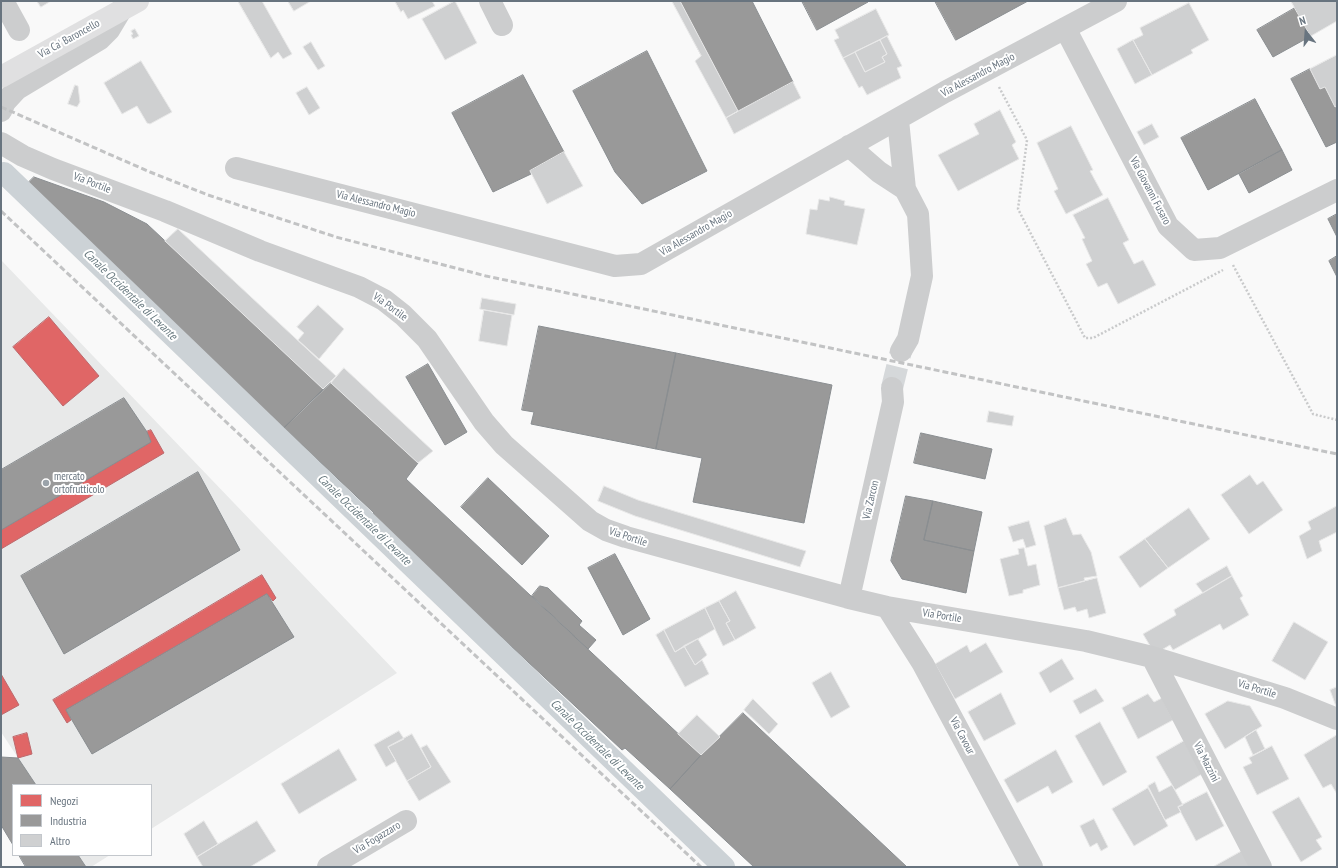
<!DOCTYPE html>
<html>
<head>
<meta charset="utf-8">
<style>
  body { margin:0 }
  #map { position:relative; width:1338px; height:868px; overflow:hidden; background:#f9f9f9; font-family:"PT Sans Narrow",sans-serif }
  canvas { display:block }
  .frame { position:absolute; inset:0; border:2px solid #68747f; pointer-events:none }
  .legend { position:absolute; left:12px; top:784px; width:140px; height:72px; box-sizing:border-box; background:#fff; border:1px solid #c3c7cc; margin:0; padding:5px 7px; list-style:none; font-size:12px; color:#68747f }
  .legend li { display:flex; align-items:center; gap:8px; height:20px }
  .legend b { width:20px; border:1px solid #c3c7cc }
  .north { position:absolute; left:1286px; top:12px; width:40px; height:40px; -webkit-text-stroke:3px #fff; paint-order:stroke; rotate:343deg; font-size:11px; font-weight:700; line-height:16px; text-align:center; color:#68747f }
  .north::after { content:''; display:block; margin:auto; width:14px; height:18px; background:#68747f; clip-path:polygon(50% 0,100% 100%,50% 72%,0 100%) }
</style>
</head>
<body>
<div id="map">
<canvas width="1338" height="868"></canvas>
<div class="frame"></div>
<ul class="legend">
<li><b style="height:11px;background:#e06666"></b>Negozi</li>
<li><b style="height:11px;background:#999"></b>Industria</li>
<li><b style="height:11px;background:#cfd0d1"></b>Altro</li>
</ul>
<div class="north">N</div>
</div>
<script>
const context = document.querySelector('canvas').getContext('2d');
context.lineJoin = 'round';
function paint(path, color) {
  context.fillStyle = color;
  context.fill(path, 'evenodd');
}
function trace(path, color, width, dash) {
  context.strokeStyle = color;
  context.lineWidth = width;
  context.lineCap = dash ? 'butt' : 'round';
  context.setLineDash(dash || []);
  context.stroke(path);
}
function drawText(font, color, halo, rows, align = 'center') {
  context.font = font + ' "PT Sans Narrow",sans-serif';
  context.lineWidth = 4;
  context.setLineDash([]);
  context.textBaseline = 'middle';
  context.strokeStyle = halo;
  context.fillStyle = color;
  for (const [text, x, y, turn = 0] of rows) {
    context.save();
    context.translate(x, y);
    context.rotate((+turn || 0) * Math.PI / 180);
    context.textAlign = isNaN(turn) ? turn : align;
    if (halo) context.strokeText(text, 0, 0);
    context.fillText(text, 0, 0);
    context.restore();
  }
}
const built = new Path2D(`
  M1,260L397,673L151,829V785H36L1,732Z
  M78,855H110L91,867H86Z`);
const shops = new Path2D(`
  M49,317L99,376L63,406L13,347Z
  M151,430L164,453L1,549V530L151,442L146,432Z
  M262,575L276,598L273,601L267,594L66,710L71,720L67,723L53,700Z
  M1,674L19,705L1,715Z
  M27,733L32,754L18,758L13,737Z`);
const industry = new Path2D(`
  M680,1H752L793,82L738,111Z
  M802,1H867L868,2L817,30Z
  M935,1H1028L956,40Z
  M1295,8L1311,36L1273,57L1257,30Z
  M647,51L707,171L642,204L615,172L573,91Z
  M1310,69L1320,89L1325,87L1335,107L1337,106V142L1326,147L1291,79Z
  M523,75L564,152L530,171L531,174L493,192L452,113Z
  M1255,99L1282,150L1208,190L1181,138Z
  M1282,150L1292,170L1249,193L1239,174Z
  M34,177L104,202L147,224L323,389L284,428L26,185Z
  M1337,214V237L1328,219Z
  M1337,256V277L1329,261Z
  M539,326L676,353L656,449L531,424L534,412L522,410Z
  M676,353L832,385L804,523L693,502L702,458L656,449Z
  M428,364L467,432L445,445L406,377Z
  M331,383L418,463L406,479L701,755L670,789L625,748L622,750L372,516L374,513L284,428Z
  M124,398L147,432L151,442L1,530V470Z
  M921,433L992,449L985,479L914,463Z
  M198,472L240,550L64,654L21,576Z
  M488,478L549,536L522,565L461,507Z
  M906,496L933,501L924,540L974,551L966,593L902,579L891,561Z
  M933,501L982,512L974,551L924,540Z
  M615,554L650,619L623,635L588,568Z
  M540,586L548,588L582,621L579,625L596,640L588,649L532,596Z
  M267,594L294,637L92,754L66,710Z
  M743,713L907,867H754L670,789L701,755Z
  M1,757L18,758L36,785H13V845L1,825Z
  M19,855H78L86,867H26Z`);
const canal = new Path2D(`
  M4,173L724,867`);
const building = new Path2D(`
  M37,1H51L41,7Z
  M238,1H262L292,54L283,59L278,52L271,58Z
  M288,1H311L294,11Z
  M395,1H432L435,6L408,19L403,10L401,12Z
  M455,1L477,43L445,60L422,19Z
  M672,1H680L738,111L726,118L695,61L701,56Z
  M1291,1H1337V21L1311,36Z
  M1189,3L1209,40L1191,50L1193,53L1152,75L1133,40L1143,35L1140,28Z
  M876,9L889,35L843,58L834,40L839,38L835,30Z
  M135,29L139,36L133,39L131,35L133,34L131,31Z
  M887,36L902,66L897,68L901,78L867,95L862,86L859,88L843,58L855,52L865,72L885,62L882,57L887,54L880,40Z
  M880,40L887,54L882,57L885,62L865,72L855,52Z
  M1133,40L1152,75L1135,84L1117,49Z
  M311,42L325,66L318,70L303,47Z
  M1337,55V106L1335,107L1325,87L1320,89L1310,69Z
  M141,61L172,112L150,124L147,123L137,106L122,114L104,83Z
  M793,82L801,98L734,134L726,118Z
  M75,85L78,86L80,102L77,107L68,104Z
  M307,87L320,108L309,115L296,93Z
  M1000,110L1016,142L1012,145L1019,159L958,191L938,155L979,134L974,124Z
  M1152,124L1159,137L1144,145L1137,132Z
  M1071,126L1093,170L1090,171L1103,195L1066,214L1054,191L1058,189L1037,143Z
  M564,152L583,186L547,204L530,171Z
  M830,197L845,201L844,205L865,209L857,245L806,234L810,209L817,210L819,199L829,201Z
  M1108,198L1129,240L1123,243L1134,264L1143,260L1156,285L1118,304L1107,283L1098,287L1086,264L1092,261L1082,239L1085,238L1073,215Z
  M178,229L336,376L323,389L165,241Z
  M482,298L516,304L514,315L480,309Z
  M318,305L344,329L319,359L298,340L304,333L297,327Z
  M484,310L512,315L507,346L479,341Z
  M344,368L433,451L418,463L331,383Z
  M989,411L1014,416L1012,426L987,422Z
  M1250,475L1257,485L1263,481L1283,510L1249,534L1221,495Z
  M604,486L638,500L806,551L800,567L635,516L598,501Z
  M1337,506V532L1319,541L1322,551L1307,559L1299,536L1311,529L1308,522Z
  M1189,508L1210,539L1168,568L1145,539Z
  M1066,518L1073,535L1081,534L1091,552L1097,576L1084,578L1085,581L1058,588L1044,526Z
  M1029,521L1036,545L1026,548L1023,539L1013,542L1008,527Z
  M1145,539L1168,568L1140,588L1119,557Z
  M1024,548L1028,566L1036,564L1040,585L1023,590V593L1009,596L1000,559L1019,554L1018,549Z
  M1227,566L1232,576L1203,593L1196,584Z
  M1232,576L1243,596L1240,598L1249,615L1223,630L1220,624L1173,650L1170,645L1155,654L1143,634L1176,615L1174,610Z
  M1097,578L1106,613L1089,618L1087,609L1077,612L1075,607L1064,610L1058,588Z
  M736,591L756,628L735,640L726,623L730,621L719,601Z
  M719,601L730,621L726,623L735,640L723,646L705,608Z
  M705,608L715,629L675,652L664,630Z
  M1294,622L1328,642L1305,680L1272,661Z
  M664,630L675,652L684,646L695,665L702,660L709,674L685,687L656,635Z
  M698,639L707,655L695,665L684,646Z
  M986,643L1003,672L955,699L935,664L967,645L970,652Z
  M1062,659L1074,679L1050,693L1039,673Z
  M831,672L850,707L831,718L812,683Z
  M1337,687V709L1330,690Z
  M1096,689L1104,701L1080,714L1073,701Z
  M1001,693L1016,724L984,741L968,712Z
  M1148,694L1154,702L1162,698L1173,720L1138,739L1122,708Z
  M753,699L778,724L769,734L744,710Z
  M1228,701L1250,706L1262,726L1225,749L1205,714Z
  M697,715L720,737L701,755L678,734Z
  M1100,722L1127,772L1103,786L1075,736Z
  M1256,730L1265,749L1253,755L1245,737Z
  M399,731L404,739L388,747L396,761L386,767L374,745Z
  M412,734L431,767L407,781L388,747Z
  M1337,735V794L1331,784L1323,788L1304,755Z
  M1184,741L1202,774L1175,790L1156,757Z
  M427,745L451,782L419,801L407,781L431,767L421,748Z
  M1272,746L1289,779L1257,795L1243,767L1252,763L1249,758Z
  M339,749L357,780L299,814L281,784Z
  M1056,750L1073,782L1052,794L1048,786L1017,803L1004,780Z
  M1155,782L1159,792L1172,785L1183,805L1178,807L1181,812L1165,820L1148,786Z
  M1148,788L1168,826L1134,846L1112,809Z
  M1207,792L1224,826L1196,841L1178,807Z
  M1299,797L1322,837L1316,840L1322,849L1301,862L1272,812Z
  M1094,819L1108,847L1101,851L1097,843L1090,847L1080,826Z
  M204,821L218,844L197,857L184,834Z
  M257,821L276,851L250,867H203L197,857Z
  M1242,851L1252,867H1213Z`);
const minorTunnel = new Path2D(`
  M892,388L901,351`);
const path = new Path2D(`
  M999,87L1027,140L1018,209L1085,338H1093L1223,270
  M1233,265L1313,414L1337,420`);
const minor = new Path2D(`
  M3,1L19,30
  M490,1L502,25
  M1065,28L1168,226L1194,250L1220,248L1337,190
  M1,111L5,102L17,89L100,39L109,30L121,10
  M898,120L905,189L918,214L922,276L908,339L901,351
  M1,143L23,156L53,169L165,211L260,251L359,287L384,300L403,315L427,339L484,422L504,445L590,521L606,530L626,537L849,598L887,607L1086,641L1152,657L1285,698L1337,719
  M849,146L879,172L905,189
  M236,168L615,266L641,264L945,92L1116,1
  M849,598L893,402L892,388
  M887,607L923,664L1032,867
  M1152,657L1261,867
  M328,867L406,821`);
const major = new Path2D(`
  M1,77L138,1`);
const rail = new Path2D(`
  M1,107L150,172L208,195L336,237L486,276L1337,454
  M1,211L701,867`);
const markers = [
  [46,483,4,"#9ba3aa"]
];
const streetNames = [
  ["Via Ca' Baroncello",69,39,-29],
  ["Via Alessandro Magio",978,75,-28],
  ["Via Portile",92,183,21],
  ["Via Giovanni Fusaro",1150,191,62],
  ["Via Alessandro Magio",376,204,14],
  ["Via Alessandro Magio",696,233,-30],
  ["Via Portile",390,307,36],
  ["Via Zarcon",871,500,-77],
  ["Via Portile",628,537,18],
  ["Via Portile",942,616,9],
  ["Via Portile",1257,689,17],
  ["Via Cavour",962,736,62],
  ["Via Mazzini",1206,762,63],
  ["Via Fogazzaro",377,838,-31]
];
const poiNames = [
  ["mercato",54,477],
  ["ortofrutticolo",54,490]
];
const waterNames = [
  ["Canale Occidentale di Levante",130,295,44],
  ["Canale Occidentale di Levante",364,520,44],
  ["Canale Occidentale di Levante",597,745,44]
];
paint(built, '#e8e9e9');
paint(shops, '#e06666');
trace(shops, '#bc6a6e', 1);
paint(industry, '#999');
trace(industry, '#8a8e91', 1);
trace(canal, '#ccd2d6', 22);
paint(building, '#cfd0d1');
trace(building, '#e8e8e8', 1);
trace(minorTunnel, '#d5d8da', 22, [22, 11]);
trace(path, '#c9cacb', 2.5, [2, 2]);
trace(minor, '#cccdce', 22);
trace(major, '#e0e0e1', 22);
trace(rail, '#c2c3c4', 3, [6, 3]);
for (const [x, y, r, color] of markers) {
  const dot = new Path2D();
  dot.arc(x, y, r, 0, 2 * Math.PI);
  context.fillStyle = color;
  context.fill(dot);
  trace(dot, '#fff', 1.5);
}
drawText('11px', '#68747f', '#fff', streetNames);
drawText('11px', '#68747f', '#fff', poiNames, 'left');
drawText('italic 12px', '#68797f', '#fff', waterNames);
</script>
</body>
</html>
